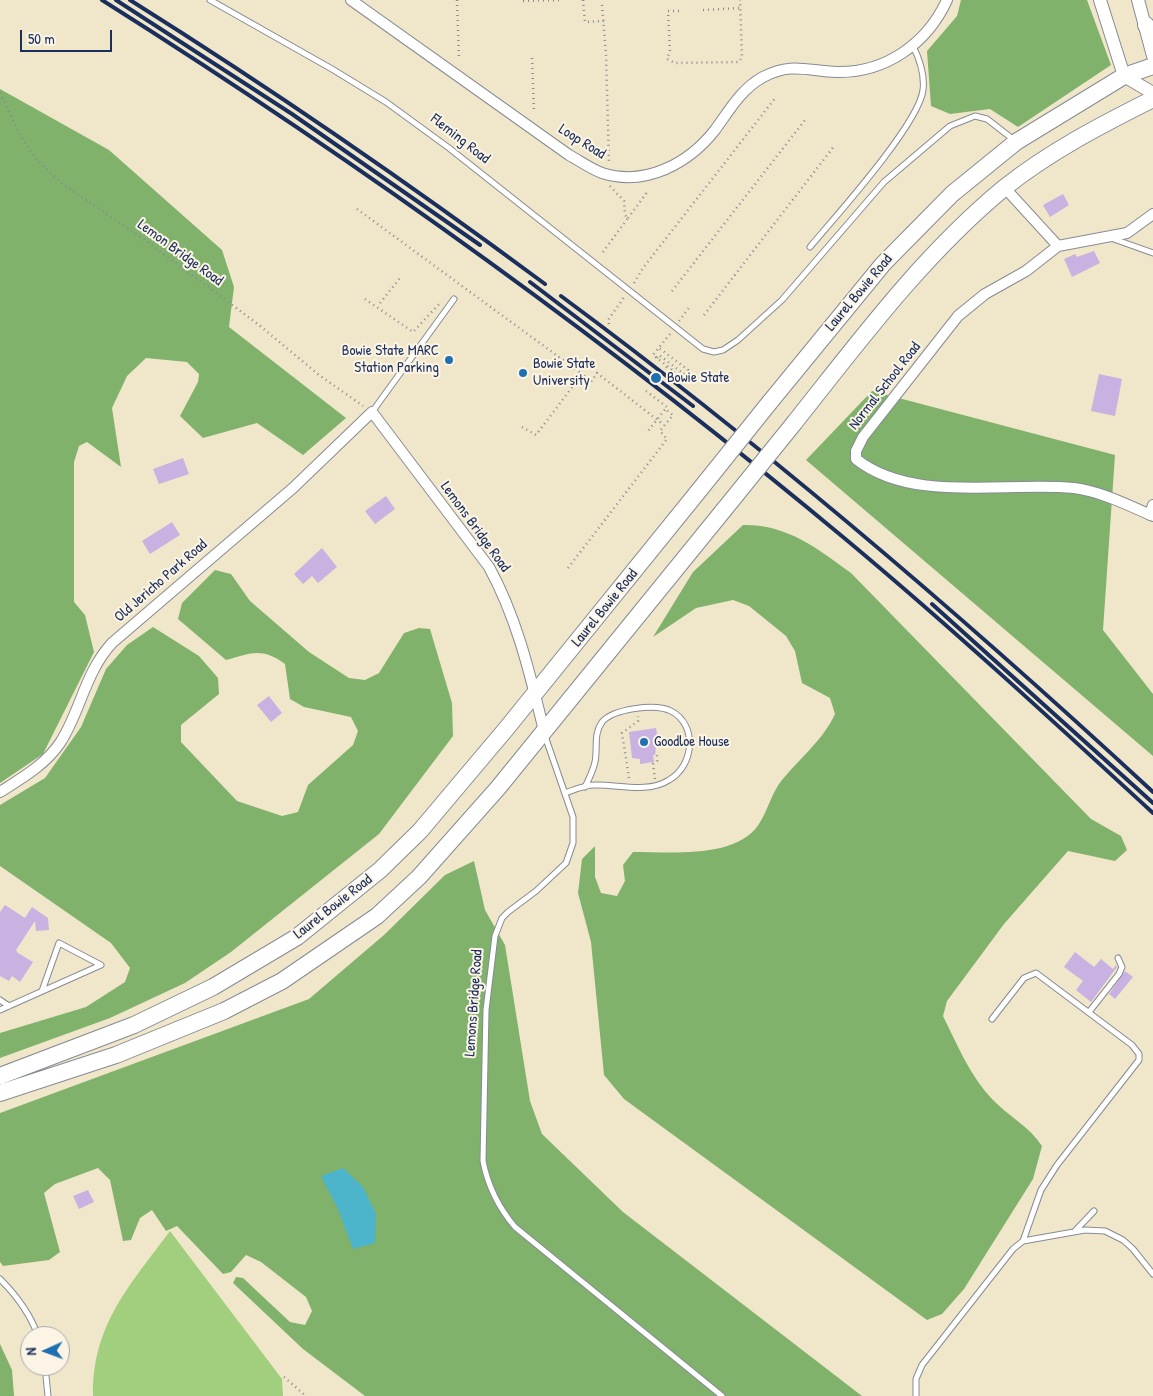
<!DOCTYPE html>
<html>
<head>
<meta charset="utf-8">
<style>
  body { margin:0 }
  #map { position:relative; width:1153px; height:1396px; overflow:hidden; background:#f0e7ca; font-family:"Patrick Hand",sans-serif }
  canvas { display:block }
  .north { position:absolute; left:20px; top:1326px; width:50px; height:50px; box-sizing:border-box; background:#fcf5e5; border:1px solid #a2a6af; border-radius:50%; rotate:268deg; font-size:14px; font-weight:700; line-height:20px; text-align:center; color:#1b2f5e }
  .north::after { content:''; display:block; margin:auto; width:18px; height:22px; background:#1f6fb2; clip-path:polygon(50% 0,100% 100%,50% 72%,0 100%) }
  .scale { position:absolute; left:20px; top:30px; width:92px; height:22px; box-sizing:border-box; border:2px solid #1b2f5e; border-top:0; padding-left:6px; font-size:15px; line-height:18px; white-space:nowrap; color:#1b2f5e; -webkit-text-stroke:4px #fcf5e5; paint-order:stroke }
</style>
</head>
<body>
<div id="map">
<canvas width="1153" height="1396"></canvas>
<div class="north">N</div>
<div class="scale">50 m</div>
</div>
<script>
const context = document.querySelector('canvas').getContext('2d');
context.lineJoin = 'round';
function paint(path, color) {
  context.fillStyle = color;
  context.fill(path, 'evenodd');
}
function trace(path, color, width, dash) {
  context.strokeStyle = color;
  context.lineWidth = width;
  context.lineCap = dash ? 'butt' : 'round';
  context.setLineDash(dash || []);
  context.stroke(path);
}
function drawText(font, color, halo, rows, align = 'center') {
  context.font = font + ' "Patrick Hand",sans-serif';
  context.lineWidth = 4;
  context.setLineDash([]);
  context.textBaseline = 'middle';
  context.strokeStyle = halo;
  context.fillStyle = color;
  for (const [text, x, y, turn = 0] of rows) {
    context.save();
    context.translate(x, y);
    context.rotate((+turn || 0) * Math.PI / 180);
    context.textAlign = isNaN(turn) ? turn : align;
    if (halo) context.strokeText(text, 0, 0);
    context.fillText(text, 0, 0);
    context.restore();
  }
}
const green = new Path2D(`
  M170,1231L282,1379L283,1396H93C92,1325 130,1285 170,1231Z`);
const forest = new Path2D(`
  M961,0H1087L1111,65L1018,127L990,109L950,114L931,106L927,51L957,16Z
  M0,89L109,150L222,250L234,287L229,327L346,418L303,455L257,423L203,438L180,416L198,382L199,374L187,362L146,358L127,376L112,408L121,467L87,442L79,446L74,462V602L85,615L94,652L43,754L0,783Z
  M872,391L1115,455L1103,630L1153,694V756L806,460Z
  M743,525C786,524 817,548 851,573L1091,819L1121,836L1127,850L1115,861L1068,851L1004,924L947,1001L943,1016C957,1044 970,1076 992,1099C1008,1116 1029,1126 1042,1146L1033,1179L964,1289L942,1314L927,1320L624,1099L604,1075L591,942L578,893L582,859L595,846V877L601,893L617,896L625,881L623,865L633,852C671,852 736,859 759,824C768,810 772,792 782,780C800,758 823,740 835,714L830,698L802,683L795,651L786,636L749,606L733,600L696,608L653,637L693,572Z
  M215,570L231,574L250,601L309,652L349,678L365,680L379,673L404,633L419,628L430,629L452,703L453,736L379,834L231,952L185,983L110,1018L0,1058V1033L86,1007L125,982L130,968L111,943L0,866V805L45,778L81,727L106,669L127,645L153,627L199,656L218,678L219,694L181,725V742L237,801L282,816L298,812L308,785L353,745L358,731L351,717L304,707L290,699L285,664C262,647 251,653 226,660L178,619L182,603Z
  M474,861L485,910L505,945L530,1101L542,1134L623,1212L862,1396H365L303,1349L233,1283L236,1277L243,1278L290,1322L305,1325L312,1311L306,1297L261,1262L246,1255L231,1272L223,1274L177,1226L166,1231L152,1210L140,1218L131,1240L123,1241L110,1180L98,1168L55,1184L44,1193L60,1252L49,1260L3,1266L0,1262V1113L309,999L384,935L445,875Z
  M0,1344L12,1370L14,1396H0Z`);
const water = new Path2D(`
  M343,1168L363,1187L376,1214L375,1243L353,1249L338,1209L321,1176Z`);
const building = new Path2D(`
  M1063,194L1069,205L1050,217L1043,205Z
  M1094,251L1100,263L1072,277L1064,259L1075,254L1077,257Z
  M1099,374L1122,379L1115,416L1091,411Z
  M183,458L189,474L159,484L153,469Z
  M386,496L395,509L375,524L365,511Z
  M172,522L180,535L150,554L142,541Z
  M322,548L337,567L318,583L312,576L303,584L294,574Z
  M269,696L282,713L271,722L257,705Z
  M656,728L659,747H656L655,755H653L654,762L640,764V759L632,758L629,732Z
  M5,905L25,918L32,907L48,918L49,930L36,931L35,921L16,950L18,953L33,962L20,982L12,976L9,981L0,976V912Z
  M1075,952L1094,967L1101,959L1113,969L1116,965L1117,967L1091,1002L1076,990L1083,981L1064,967Z
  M1125,971L1133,977L1115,999L1109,994L1107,997Z
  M88,1190L94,1202L79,1209L73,1196Z`);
const path = new Path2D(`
  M457,0L459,59
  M583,0L585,22L604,21
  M523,1L562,0
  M602,5L606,55L609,163
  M703,10L740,8
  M679,11H668L670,51L667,59L675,63L739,62L742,57L740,0
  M532,58L534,111
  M0,93L20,135L36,159L61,183L142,238L259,325L319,375L363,406
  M357,209L582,374
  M628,218L648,191
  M603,252L628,218L625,215L624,201L610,186
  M634,283L643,268L776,97
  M672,291L805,120
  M365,299L413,332L441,302
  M380,303L400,278
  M704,315L835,145
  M679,321L691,305
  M609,324L608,320L625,296
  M670,334L653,355L675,372L673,373
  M657,358L659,355L684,374L688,370L659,348
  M666,367L673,373
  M646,391L667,407L648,431
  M522,427L536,435L582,374L591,382L597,373L664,425
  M568,568L667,439L660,431L673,415L665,409
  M629,778L622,733L638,721V716
  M655,779L653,764L657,761V753
  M284,1377L306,1396`);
const service = new Path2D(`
  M210,0L332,69L386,102L449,148L703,349L714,352L723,350L738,340L782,300L884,182L950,126L975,116L987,119L1014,140
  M1111,238L1153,253
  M810,247C836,216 919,124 923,90C925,74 920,60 913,46
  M372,412L454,299
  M545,736L573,817V843L566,863L536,891L508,912L502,918L495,936L486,1010L483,1161C488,1187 498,1207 515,1227L722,1396
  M565,793C574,790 585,785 594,785C618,784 647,794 669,780C694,766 698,725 671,711C655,703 613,709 602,722C593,735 598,748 595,762C593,771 589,779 585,787
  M0,1000L9,1006
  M0,1010L101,965L59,943L42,991
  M1089,1012L1119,974L1122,967L1118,958
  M1075,1231L1094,1211
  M1023,1241L1085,1230L1105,1231L1123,1240L1133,1249L1153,1274
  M0,1279C17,1296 30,1313 38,1336
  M45,1366L48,1396
  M916,1396V1379L922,1365L1013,1249L1023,1241L1041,1190L1057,1165L1139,1060V1054L1132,1045L1036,973L1024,978L992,1019`);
const minor = new Path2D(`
  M351,0L569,155C580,161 591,169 602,173C646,187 689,163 715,130C729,111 741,89 763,77C792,62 807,71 837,72C885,73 927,44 947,0
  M1005,188L1058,246
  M1153,214L1127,233L1058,246L1026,271L985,294L958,316L863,437L856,451V459C912,504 1007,481 1074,488C1100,491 1130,506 1153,516
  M1150,515L1153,505
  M0,792C22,778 45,765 60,743C81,711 84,674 112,643L293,488L372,412L489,567C517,618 530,674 544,731`);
const tertiary = new Path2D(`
  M1100,0L1124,76L1153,93
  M1138,0L1153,56`);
const primary = new Path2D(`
  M1146,25L1153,35
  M770,402L883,264L952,194L1016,142L1124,76L1153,66
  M795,422C860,340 923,255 1004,188C1049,152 1101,125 1153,99
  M0,1076L134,1025L213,987L297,937L380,870L420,831L506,729L697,493
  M0,1093L116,1055L224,1011L282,981L377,916L419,877L498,788L723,511`);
const rail = new Path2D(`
  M102,0C362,164 612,344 849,542C953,629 1053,721 1153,813
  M116,0L292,114L480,245
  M130,0C272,89 410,184 545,284
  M530,282L693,406
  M561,296C768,449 964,617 1153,792
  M932,604L1153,803`);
const primaryBridge = new Path2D(`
  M697,493L770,402
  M723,511L795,422`);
const markers = [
  [449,360,5,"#1f6fb2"],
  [523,373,5,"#1f6fb2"],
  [656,378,6,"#1f6fb2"],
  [644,742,5,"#1f6fb2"]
];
const streetNames = [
  ["Fleming Road",460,139,38],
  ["Loop Road",582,142,32],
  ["Lemon Bridge Road",180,253,36],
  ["Laurel Bowie Road",859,293,-50],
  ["Normal School Road",885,386,-52],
  ["Lemons Bridge Road",475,527,54],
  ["Old Jericho Park Road",161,581,-41],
  ["Laurel Bowie Road",605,608,-51],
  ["Laurel Bowie Road",333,907,-38],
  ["Lemons Bridge Road",474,1003,-86]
];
const poiNames = [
  ["Bowie State MARC",439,351,"right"],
  ["Station Parking",439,368,"right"],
  ["Bowie State",533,364],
  ["University",533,381],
  ["Bowie State",667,378],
  ["Goodloe House",654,742]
];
paint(green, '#a1cf7d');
paint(forest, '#80b26c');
paint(water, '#4cb4cb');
paint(building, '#c9b1e2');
trace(service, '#868b94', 7);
trace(minor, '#868b94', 12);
trace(tertiary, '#868b94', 14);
trace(primary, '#868b94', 18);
trace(path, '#868b94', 2.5, [1, 4]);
trace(service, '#fff', 5);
trace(minor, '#fff', 10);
trace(tertiary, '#fff', 12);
trace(primary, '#fff', 16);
trace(rail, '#1b2f5e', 4);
trace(primaryBridge, '#868b94', 18, []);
trace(primaryBridge, '#fff', 16);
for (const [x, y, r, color] of markers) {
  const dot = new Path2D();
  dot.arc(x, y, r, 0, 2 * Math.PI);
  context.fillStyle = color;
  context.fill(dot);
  trace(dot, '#fcf5e5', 2);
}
drawText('15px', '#1b2f5e', '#fcf5e5', streetNames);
drawText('15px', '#1b2f5e', '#fcf5e5', poiNames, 'left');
</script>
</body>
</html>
